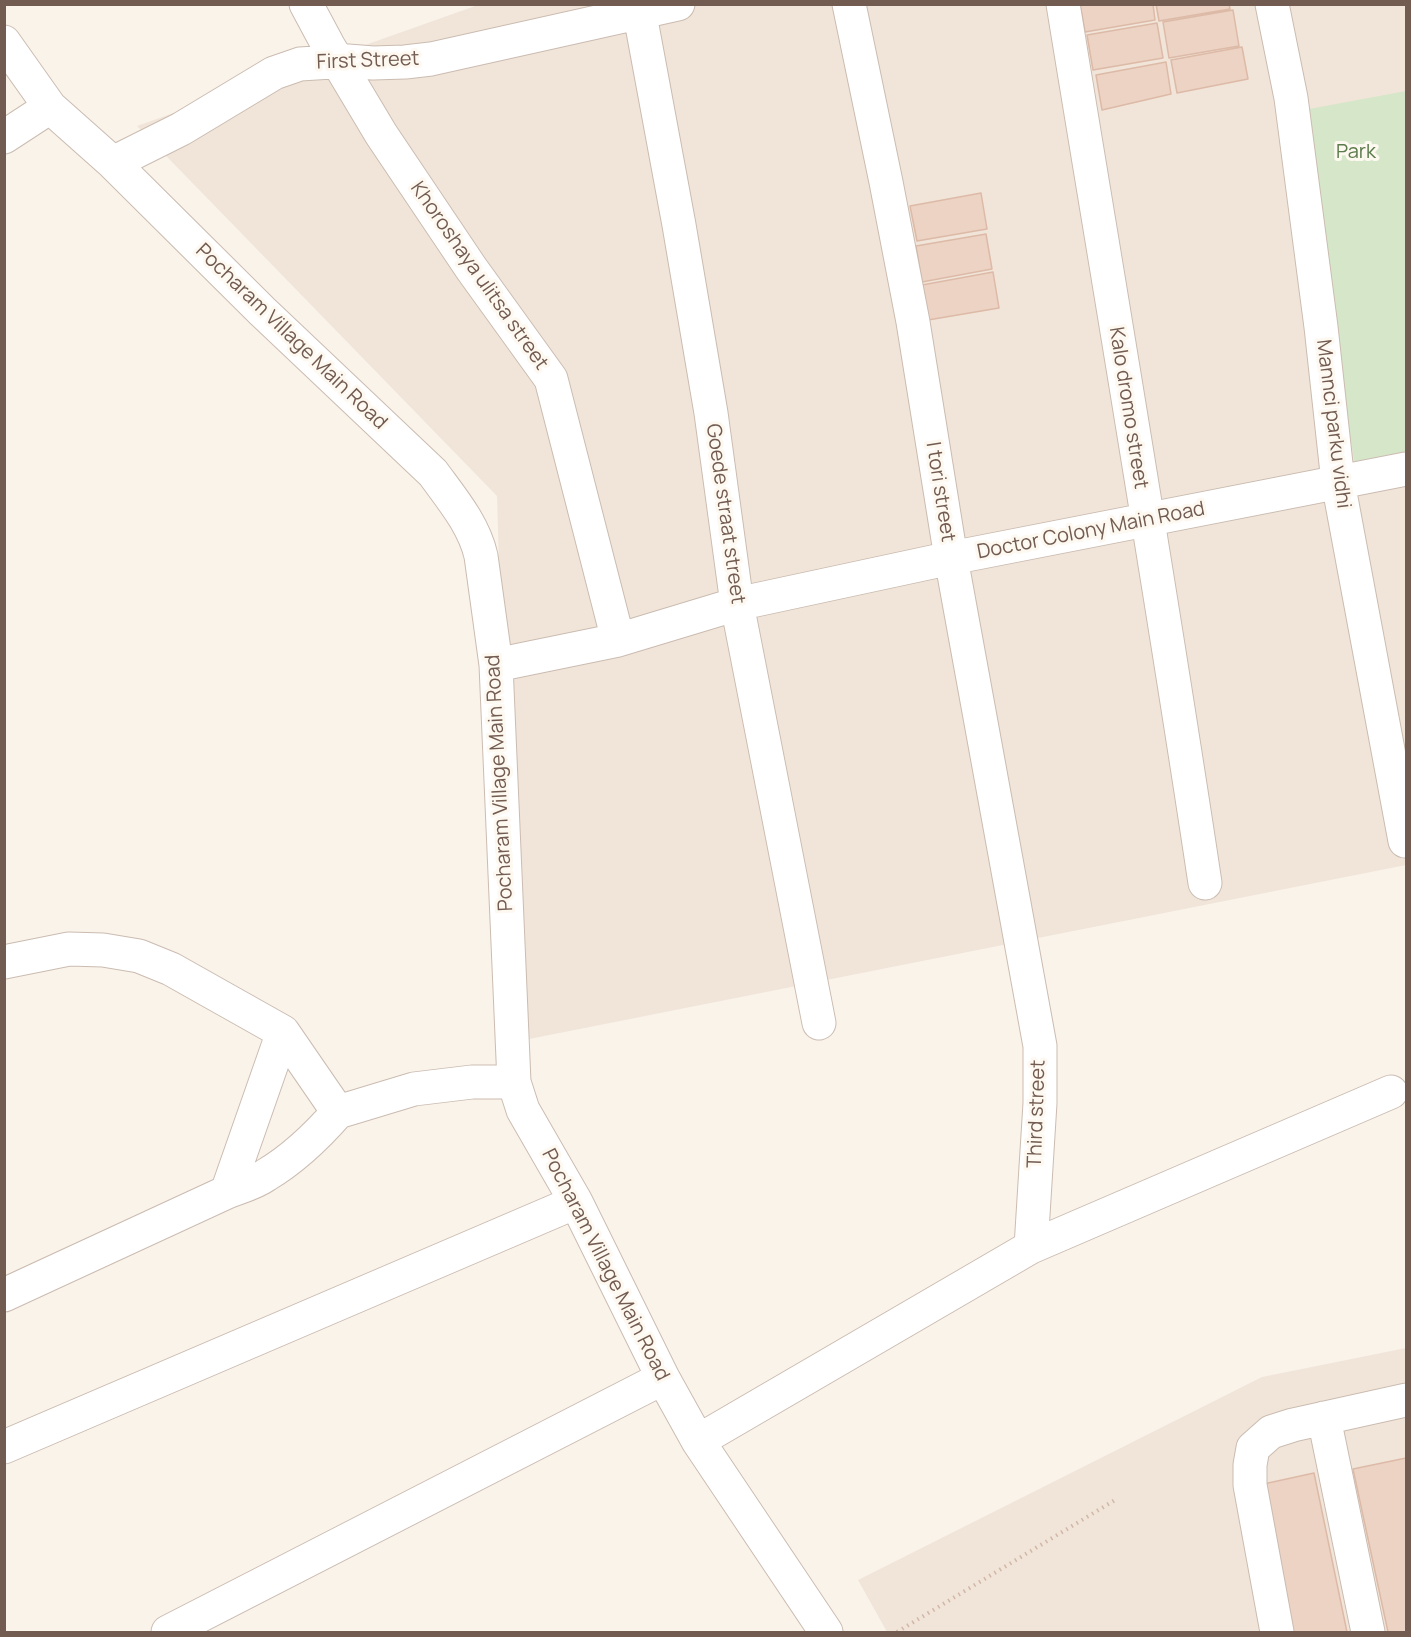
<!DOCTYPE html>
<html>
<head>
<meta charset="utf-8">
<style>
  body { margin:0 }
  #map { position:relative; width:1411px; height:1637px; overflow:hidden; background:#faf3ea; font-family:Manrope,sans-serif }
  canvas { display:block }
  .frame { position:absolute; inset:0; border:6px solid #725b50; pointer-events:none }
</style>
</head>
<body>
<div id="map">
<canvas width="1411" height="1637"></canvas>
<div class="frame"></div>
</div>
<script>
const context = document.querySelector('canvas').getContext('2d');
context.lineJoin = 'round';
function paint(path, color) {
  context.fillStyle = color;
  context.fill(path, 'evenodd');
}
function trace(path, color, width, dash) {
  context.strokeStyle = color;
  context.lineWidth = width;
  context.lineCap = dash ? 'butt' : 'round';
  context.setLineDash(dash || []);
  context.stroke(path);
}
function drawText(font, color, halo, rows, align = 'center') {
  context.font = font + ' Manrope,sans-serif';
  context.lineWidth = 6;
  context.setLineDash([]);
  context.textBaseline = 'middle';
  context.strokeStyle = halo;
  context.fillStyle = color;
  for (const [text, x, y, turn = 0] of rows) {
    context.save();
    context.translate(x, y);
    context.rotate((+turn || 0) * Math.PI / 180);
    context.textAlign = isNaN(turn) ? turn : align;
    if (halo) context.strokeText(text, 0, 0);
    context.fillText(text, 0, 0);
    context.restore();
  }
}
const residential = new Path2D(`
  M478,5H1406V865L499,1045L502,667L497,496L137,126Z
  M1406,1348V1632H887L858,1580L1262,1377Z`);
const green = new Path2D(`
  M1406,91V457L1355,466L1298,111Z`);
const building = new Path2D(`
  M1080,4H1153L1155,20L1085,32Z
  M1156,4H1229L1230,9L1159,21Z
  M1233,10L1239,46L1169,58L1163,22Z
  M1157,23L1163,58L1093,70L1087,35Z
  M1242,47L1248,79L1177,93L1171,60Z
  M1166,62L1171,94L1102,110L1096,75Z
  M981,193L987,229L917,241L910,206Z
  M986,234L992,269L922,282L916,246Z
  M993,272L999,308L928,320L922,285Z
  M1406,1458V1632H1388L1353,1469Z
  M1314,1473L1347,1632H1291L1259,1485Z`);
const path = new Path2D(`
  M897,1632L1115,1500`);
const minor = new Path2D(`
  M306,4L329,47L381,134L471,268L551,379L618,640
  M638,4L679,225L711,413L737,604L819,1023
  M849,4L886,182L913,322L951,558L1040,1046V1103L1031,1247
  M1063,4C1111,297 1161,590 1205,883
  M1272,4L1291,98L1321,327L1338,482L1405,841
  M4,42L50,107L113,163L262,311L433,473C452,499 474,525 481,556L496,665L514,1082L523,1110L576,1202L663,1378L698,1441L826,1632
  M4,137L50,107
  M113,163L181,129L274,73L300,64L348,61L373,63L405,62L431,59L678,4
  M496,665L618,640L737,604L951,558L1406,469
  M4,962L69,949L103,950L139,956L171,969L283,1032L338,1112C317,1136 293,1159 266,1175C255,1183 240,1187 227,1192L4,1295
  M338,1112L414,1089L472,1082H514
  M227,1192L283,1032
  M1324,1418L1368,1632
  M698,1441L1031,1247L1391,1092
  M4,1447L576,1202
  M168,1632L663,1378
  M1277,1632L1250,1485V1465L1253,1448L1271,1432L1293,1425L1406,1400`);
const streetNames = [
  ["First Street",368,61,-2],
  ["Khoroshaya ulitsa street",479,276,55],
  ["Pocharam Village Main Road",291,337,44],
  ["Kalo dromo street",1128,408,81],
  ["Mannci parku vidhi",1333,424,83],
  ["I tori street",940,492,81],
  ["Goede straat street",725,514,82],
  ["Doctor Colony Main Road",1091,531,-11],
  ["Pocharam Village Main Road",500,783,-93],
  ["Third street",1037,1114,-88],
  ["Pocharam Village Main Road",605,1265,63]
];
const parkNames = [
  ["Park",1356,152]
];
paint(residential, '#f1e5d9');
paint(green, '#d6e6c9');
paint(building, '#ecd3c4');
trace(building, '#ddbaa7', 1.5);
trace(minor, '#cbbcb1', 35);
trace(path, '#d1b7a7', 4, [1.5, 4.5]);
trace(minor, '#fff', 33);
drawText('20px', '#725b50', '#fdf8f0', streetNames);
drawText('20px', '#5b7b4c', '#fdf8f0', parkNames);
</script>
</body>
</html>
